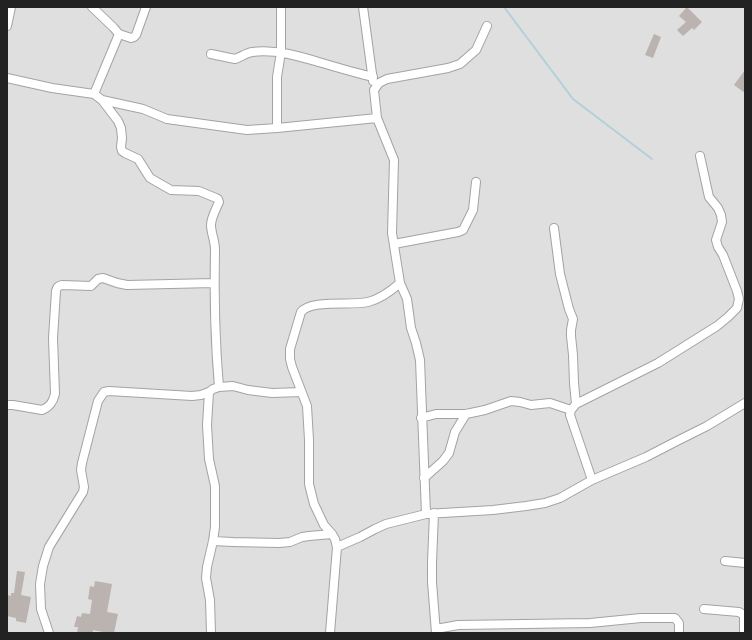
<!DOCTYPE html>
<html>
<head>
<meta charset="utf-8">
<style>
  body { margin:0 }
  #map { position:relative; width:752px; height:640px; overflow:hidden; background:#f1eeea; font-family:"Nunito Sans",sans-serif }
  canvas { display:block }
  .frame { position:absolute; inset:0; border:8px solid #222; pointer-events:none }
</style>
</head>
<body>
<div id="map">
<canvas width="752" height="640"></canvas>
<div class="frame"></div>
</div>
<script>
const context = document.querySelector('canvas').getContext('2d');
context.lineJoin = 'round';
function paint(path, color) {
  context.fillStyle = color;
  context.fill(path, 'evenodd');
}
function trace(path, color, width, dash) {
  context.strokeStyle = color;
  context.lineWidth = width;
  context.lineCap = dash ? 'butt' : 'round';
  context.setLineDash(dash || []);
  context.stroke(path);
}
const residential = new Path2D(`
  M7,7H745V633H7Z`);
const stream = new Path2D(`
  M504,7L573,99L652,159`);
const building = new Path2D(`
  M687,7L702,22L694,30L692,28L683,36L677,30L686,22L679,16Z
  M654,34L661,37L653,58L645,55Z
  M745,70V93L734,85Z
  M17,571L25,572L21,595L31,597L26,623L16,621V618L7,616V595L11,596V593H14Z
  M95,581L112,584L107,612L118,614L114,633L109,632V633H108L93,630V633H77L78,627H74L77,616L81,617L82,613L90,614L92,600L88,599L90,586L94,587Z`);
const minor = new Path2D(`
  M92,7L113,27L119,34L131,38L134,37L136,35L146,7
  M363,7L373,81
  M7,26L11,7
  M119,34L94,94L102,100L118,121L121,128L122,138L121,147L122,151L125,153L138,159L150,178L171,190L199,191L216,198L218,199L219,202C216,209 211,218 211,225C211,233 215,241 215,249C214,295 215,341 219,387
  M211,54L235,59C241,57 246,53 252,52C276,49 299,56 322,63C339,68 356,73 373,77
  M7,78L52,88L94,94
  M102,100L143,109L167,119L247,130L277,128L377,118
  M277,128V77L281,52V7
  M554,228L560,274L569,309L573,319L571,330V336L573,355L574,383L576,404
  M394,244L458,232L463,230L473,210L476,182
  M400,283L407,299L411,328L416,343L420,360L426,514
  M209,392L207,425L209,459L215,486V527L213,541L207,567L206,578L210,600L211,633
  M7,405H13L42,410C50,407 53,402 55,394L53,338L56,291C57,287 58,286 62,285L91,286L98,279L103,278L117,283L127,285L214,283
  M421,418L436,414H466L485,410L511,401L520,402L531,405L550,403L571,410
  M424,478L443,461L449,453L455,432L466,414
  M592,480L570,415L571,410L576,404L658,363L717,326L728,317L737,308L739,299L737,291L723,255L718,247L716,240L722,222L721,215L718,208L709,197L700,156
  M434,513L432,562V582L436,633
  M213,541L233,542L279,543L290,542L302,537L309,536L332,534
  M337,547L360,537L375,529L386,524L426,514L493,510L526,506L545,503L560,498L592,480L646,457L677,441L707,426L745,403
  M725,561L745,563
  M704,609L739,612L744,615V633
  M436,629L458,625L590,623L641,618H675L679,623V633
  M49,633L41,609L40,584L43,566L49,547L78,500L83,492L84,487L81,470L82,463L98,401L104,392L109,391L192,396L201,395L209,392L213,389L219,387L233,386L248,390L272,393L301,392
  M330,633L337,547L335,539L332,534L324,525L314,504L309,484V440L307,406L292,367L290,359V349L301,312C311,299 352,306 368,302C380,299 391,291 400,283L392,233L394,160L377,118L374,90L379,83L387,79L448,68L460,64L476,50L487,26`);
paint(residential, '#e0dfdf');
trace(stream, '#b0d1d9', 2);
paint(building, '#bab3af');
trace(minor, '#a3a3a3', 10);
trace(minor, '#fff', 8);
</script>
</body>
</html>
